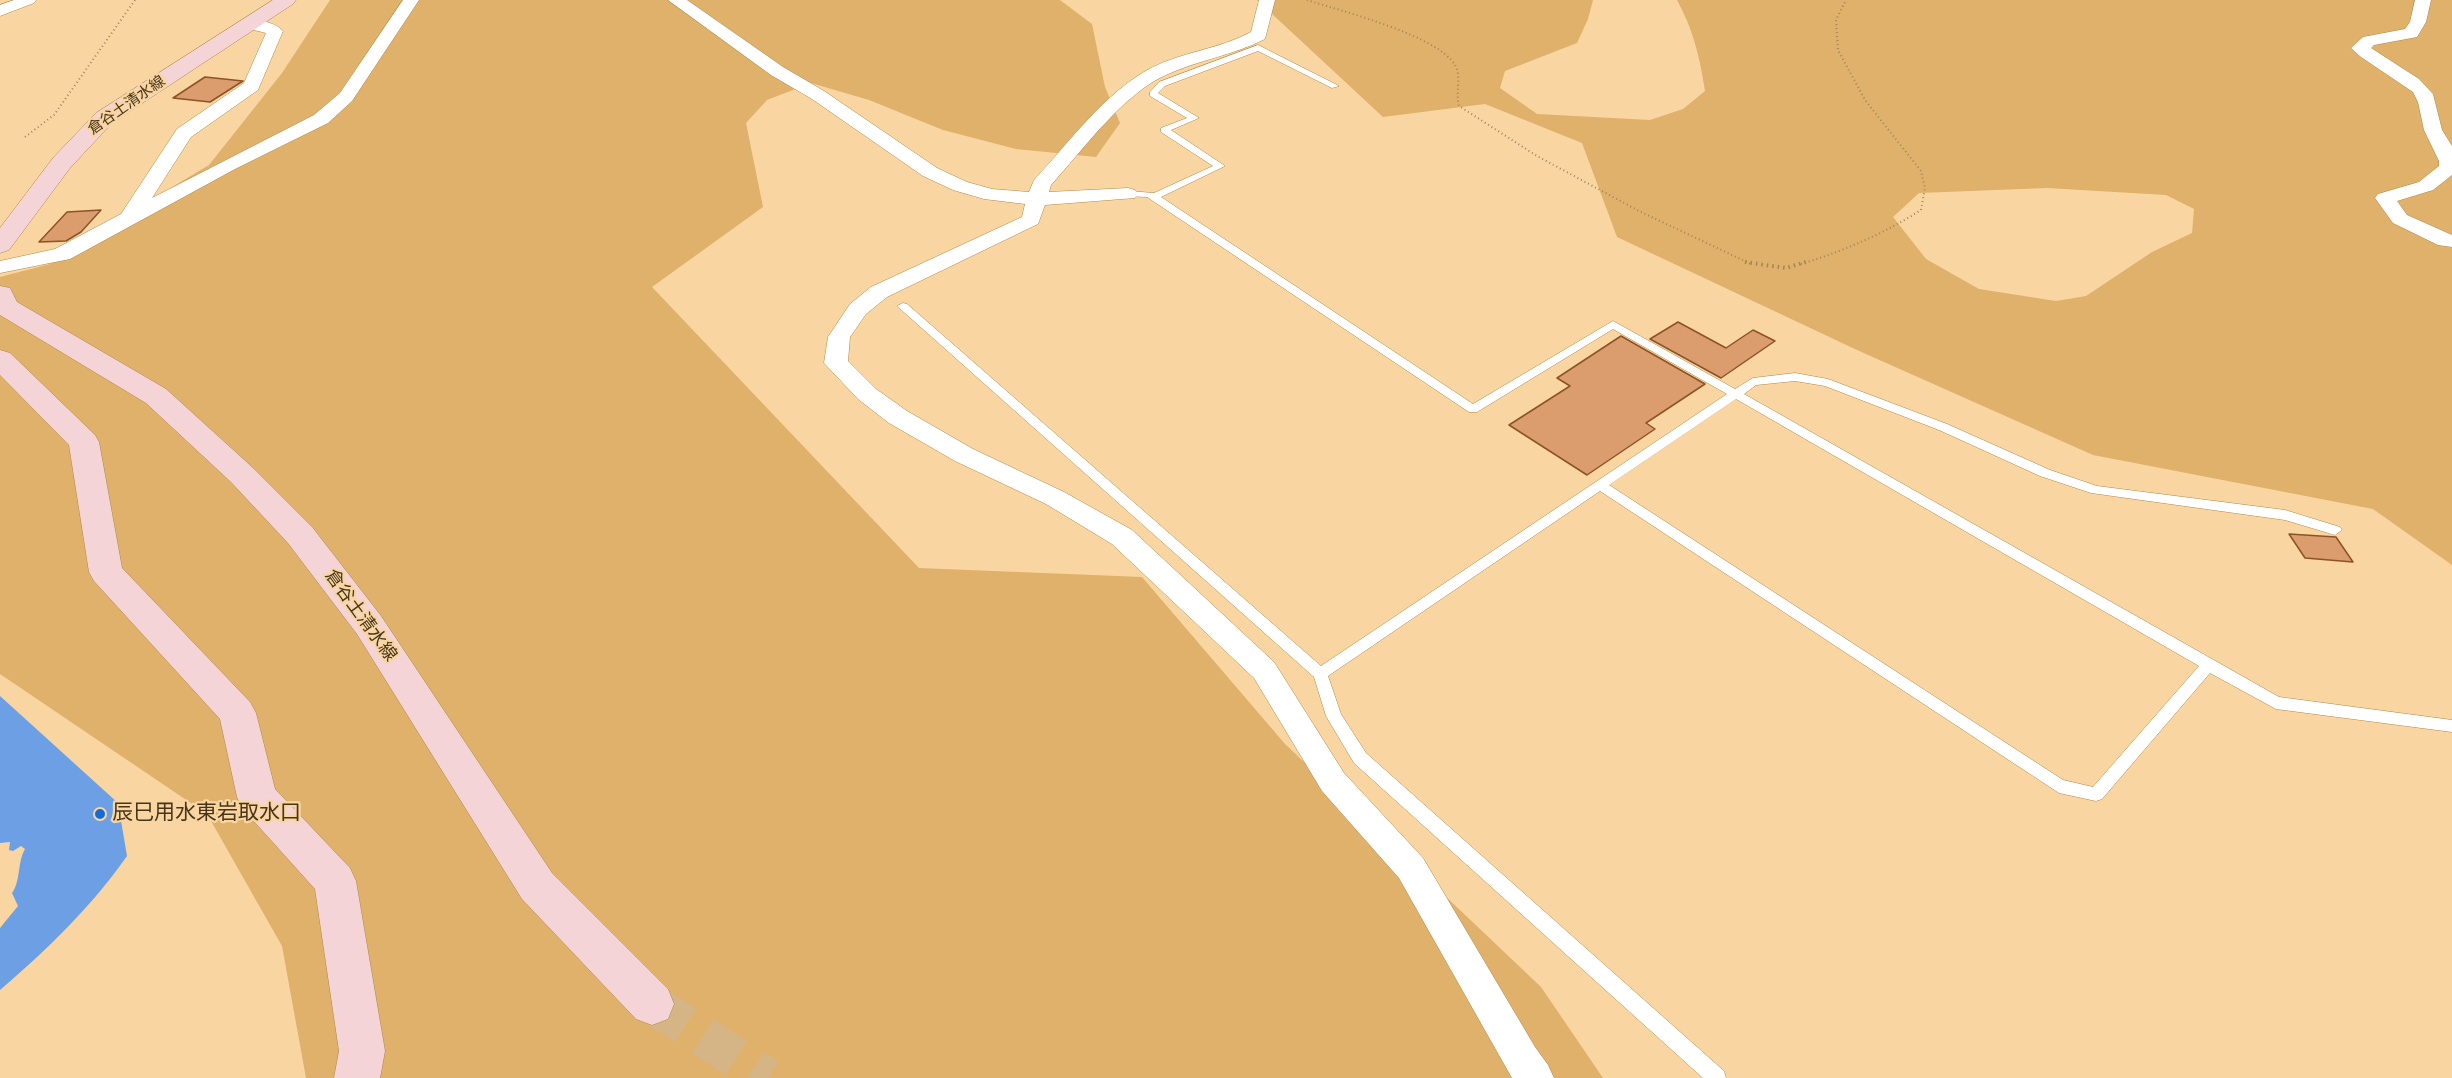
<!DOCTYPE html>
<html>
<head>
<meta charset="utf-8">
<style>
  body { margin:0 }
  canvas { display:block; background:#f9d5a1 }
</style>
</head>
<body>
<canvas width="2452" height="1078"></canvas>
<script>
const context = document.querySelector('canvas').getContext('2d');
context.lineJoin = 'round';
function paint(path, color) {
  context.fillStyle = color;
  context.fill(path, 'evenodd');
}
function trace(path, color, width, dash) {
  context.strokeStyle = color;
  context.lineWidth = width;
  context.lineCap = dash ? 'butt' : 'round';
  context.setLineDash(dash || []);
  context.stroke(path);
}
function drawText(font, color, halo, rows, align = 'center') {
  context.font = font + ' Jost,"Noto Sans JP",sans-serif';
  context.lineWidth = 4.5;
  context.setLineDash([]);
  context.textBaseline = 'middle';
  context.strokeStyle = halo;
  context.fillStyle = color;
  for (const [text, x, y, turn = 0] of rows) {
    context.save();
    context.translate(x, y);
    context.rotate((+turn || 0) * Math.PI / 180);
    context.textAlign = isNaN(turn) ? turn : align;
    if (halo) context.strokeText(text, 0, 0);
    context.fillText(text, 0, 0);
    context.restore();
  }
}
const green = new Path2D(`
  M330,0H1060L1092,24L1105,87L1120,123L1096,157L1016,149L943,130L869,100L811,83L767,100L746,123L763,207L652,287L919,568L1142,577L1285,744L1541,987L1603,1078H306L282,946L207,814L0,674V277L50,264L62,253L209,165L282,73Z
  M1257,0H1593L1588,19L1577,43L1505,71L1500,88L1537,114L1650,120L1683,109L1705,91C1700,58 1693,29 1677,0H2452V565L2373,509L2093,455L1857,350L1617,237L1582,143L1485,104L1383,117ZM2047,188L2166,195L2194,209L2192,233L2152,252L2086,296L2056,301L1979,289L1926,259L1893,217L1919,193Z`);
const water = new Path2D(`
  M0,696L118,803L127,856C92,906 47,950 0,990V928L18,906L12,893C21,881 17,863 25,849L21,846L13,851L9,850L10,842L0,843Z`);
const building = new Path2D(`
  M205,77L243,81L210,102L173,98Z
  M101,210L81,232L66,241L39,242L67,212Z
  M1678,322L1726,348L1753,330L1775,341L1721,378L1650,339Z
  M1621,336L1705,384L1646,423L1655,429L1587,475L1509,425L1570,386L1557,378Z
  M2289,534L2336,537L2353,562L2305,558Z`);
const secondaryTunnel = new Path2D(`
  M652,1004L768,1078`);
const pathFar1 = new Path2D(`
  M1307,0C1341,11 1437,35 1455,65C1462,76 1455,93 1459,106L1537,156L1639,211L1751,264
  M25,137L54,115L135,0
  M1801,264C1844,251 1883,234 1921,210L1925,188L1921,171L1865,100L1838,50L1836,20L1846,0`);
const path = new Path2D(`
  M1745,262L1786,268L1806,262`);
const lane = new Path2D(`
  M1258,45L1339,86L1332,88L1258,51L1165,86L1158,93L1199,118L1171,130L1225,166L1161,197L1473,404L1613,321L1735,389L1753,378L1795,373L1828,379L1947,424L2050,470L2097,486L2285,510L2340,527L2342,530L2335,535L2285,520L2091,493L2040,476L1939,430L1825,386L1795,381L1756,385L1744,394L2279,697L2452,720V732L2276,709L2210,673L2102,799L2096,801L2059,793L1600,491L1328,676L1341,714L1366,753L1724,1071L1726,1078H1703L1354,763L1326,716L1314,677L897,306L903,303L907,304L1321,666L1727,394L1613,329L1477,412H1469L1150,199L1147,197L1124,196V192L1128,191L1154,193L1213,166L1161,132V128L1187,118L1150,96V92L1159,82ZM1736,399L2199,666L2093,787L2063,780L1609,485Z`);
const street = new Path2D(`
  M14,0H36L34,3L0,16V5Z
  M403,0H419L352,101L328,123L235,169L70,259L0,273V261L55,249L121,214L177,129L244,83L266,33L246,28L244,24L246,20C257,18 276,23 283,31L258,90L191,137L152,198L314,115L340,93Z
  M668,0H687L783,67L824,91L937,168L967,182L992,189L1029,192L1034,180C1070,142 1104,93 1151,68C1182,52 1220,49 1251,32L1259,0H1275L1265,39C1234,55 1198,60 1166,75C1124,93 1081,152 1051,185L1049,192L1128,188L1135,190L1138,194L1135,198L1045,205L1038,224L887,297L866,314L850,337L848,361L876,389L907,411L973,449L1064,492L1132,530L1274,662L1344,773L1423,858L1535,1047L1548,1065L1554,1078H1512L1399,878L1322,791L1254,678L1112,544L1046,504L955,461L889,423L858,399L824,363L828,337L850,304L871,287L1022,217L1025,204L984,199L953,190L923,176L812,99L771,75Z
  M2415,0H2431L2426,22L2417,37L2374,45L2371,48L2419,79L2433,94L2442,130L2452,146V175L2433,190L2397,201L2407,215L2452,235V247L2438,245L2393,223L2375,198L2378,194L2419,182L2439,166V161L2424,130L2418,102L2413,92L2361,57L2351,48L2363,37L2405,29L2410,22Z`);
const secondary = new Path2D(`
  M273,0H296L293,4L112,123L70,168L9,250L0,253V228L53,158L96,113Z
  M0,286L10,288L17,302L166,389L253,468L312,527L381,616L552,873L668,989L674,1004L668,1019L652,1025L636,1019L522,899L357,634L288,543L231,482L146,403L0,315Z
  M0,350L10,353L95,435L99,442L122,568L250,702L256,713L275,789L350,868L356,881L385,1051L380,1078H334L339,1051L315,889L243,809L237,797L220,719L94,581L89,572L69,445L0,375Z`);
const markers = [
  [100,814,6,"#136cd5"]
];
const farStreetnames = [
  ["倉谷土清水線",127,106,-35]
];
const streetNames = [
  ["倉谷土清水線",360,616,54]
];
const nearPoinames = [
  ["辰巳用水東岩取水口",112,814]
];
paint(green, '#dfb16b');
paint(water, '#6d9fe4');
paint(building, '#db9c6e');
trace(building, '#8c5324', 1.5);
trace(secondaryTunnel, '#d5b586', 40, [40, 20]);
trace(lane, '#b28847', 1);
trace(street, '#b28847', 1);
trace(secondary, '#b28847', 1);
trace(pathFar1, '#a0855d', 2, [1, 3]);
trace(path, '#a0855d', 4, [1.5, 4]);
paint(lane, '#fff');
paint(street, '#fff');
paint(secondary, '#f4d4d6');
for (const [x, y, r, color] of markers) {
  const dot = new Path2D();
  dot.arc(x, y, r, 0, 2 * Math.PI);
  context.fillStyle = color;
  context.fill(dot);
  trace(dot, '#f9d5a1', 2);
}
drawText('15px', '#47351a', '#f9d5a1', farStreetnames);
drawText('18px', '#47351a', '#f9d5a1', streetNames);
drawText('21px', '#47351a', '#f9d5a1', nearPoinames, 'left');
</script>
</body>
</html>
